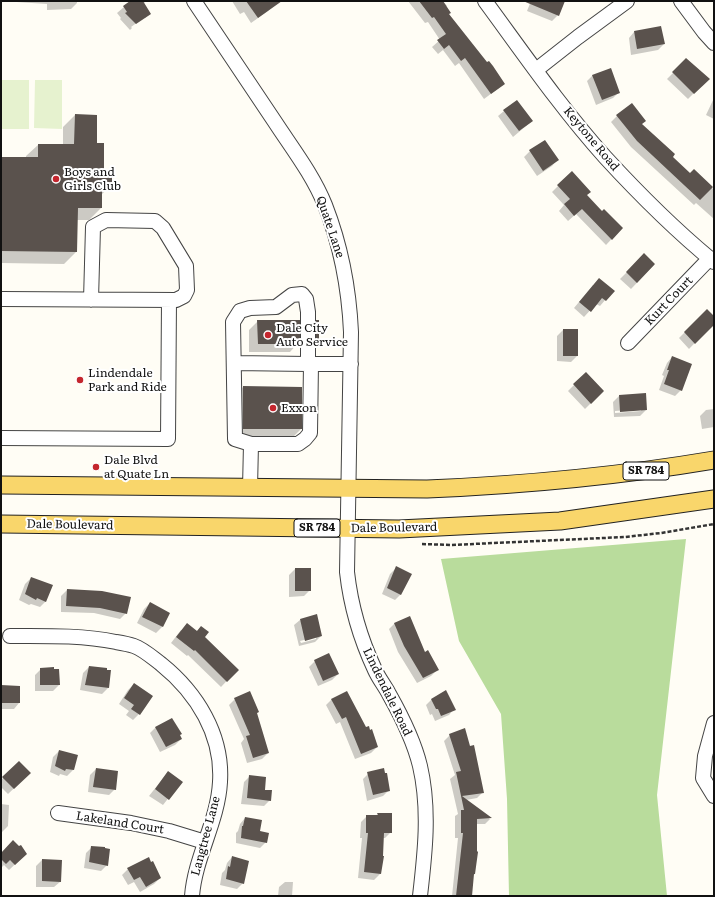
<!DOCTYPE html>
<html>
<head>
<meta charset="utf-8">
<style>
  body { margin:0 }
  #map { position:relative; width:715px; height:897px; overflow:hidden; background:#fffdf5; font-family:Literata,serif }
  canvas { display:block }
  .frame { position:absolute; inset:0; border:2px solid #111; pointer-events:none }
</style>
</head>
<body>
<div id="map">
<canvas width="715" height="897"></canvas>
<div class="frame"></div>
</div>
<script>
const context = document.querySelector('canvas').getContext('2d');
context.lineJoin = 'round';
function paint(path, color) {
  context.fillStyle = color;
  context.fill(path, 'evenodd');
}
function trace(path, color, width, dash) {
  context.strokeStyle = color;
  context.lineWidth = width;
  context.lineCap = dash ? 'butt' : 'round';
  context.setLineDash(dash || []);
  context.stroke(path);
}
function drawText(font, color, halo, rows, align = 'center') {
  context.font = font + ' Literata,serif';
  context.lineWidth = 4;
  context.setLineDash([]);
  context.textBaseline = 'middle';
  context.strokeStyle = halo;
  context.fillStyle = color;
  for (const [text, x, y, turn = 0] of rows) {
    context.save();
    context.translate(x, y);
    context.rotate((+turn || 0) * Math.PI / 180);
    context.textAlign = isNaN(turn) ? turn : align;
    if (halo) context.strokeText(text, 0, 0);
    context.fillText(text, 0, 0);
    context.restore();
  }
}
const forest = new Path2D(`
  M686,539L657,795L667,896H509L507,799L501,714L459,641L441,559Z`);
const pitch = new Path2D(`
  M1,80H29V129H1Z
  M35,80H62V129L34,128Z`);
const shadow = new Path2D(`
  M1,1H77V3L71,9L47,10V4Z
  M131,1H146L143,4L150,13L145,18V17L131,27L132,28L130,30L120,19L121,18L117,13Z
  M232,1H271L274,5L268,11L251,23L244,12L240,14Z
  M408,1H443L447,6L445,7L448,15L504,84L484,99L459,63L455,66L443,50L438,54L432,47L440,40L428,22L425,23Z
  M531,1H564L558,15L552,21L527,11Z
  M634,32L664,44L658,50L631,55L629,38Z
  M686,60L708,79L688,99L667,79Z
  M593,75L619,92L613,98L596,105L587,81Z
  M714,98V119L706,115Z
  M504,111L532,121L513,137L498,116Z
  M75,115L96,144L103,174L111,185L101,195V208L89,220H77L76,252L64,264L1,263V158H26V156L38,145H63V127Z
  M617,116L641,124L671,157L690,174L694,170L714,190V219L696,203L694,205L631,147L611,122Z
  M545,141L557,160L552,166L537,176L524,157L530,151Z
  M558,186L586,195L602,213L622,228L606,245L576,214L568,221L559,211L564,205L552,192Z
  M644,255L654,265L631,289L620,279Z
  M593,285L613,291L600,306L596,304L584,317L574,308Z
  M707,310L714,318V323L689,349L679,338Z
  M258,321L298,343L290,352H249V330Z
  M317,321L318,344L309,353L308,330Z
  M563,330L577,356L571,362L557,361V336Z
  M672,357L681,390L675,396L659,390L664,376L662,375L667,363Z
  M586,373L603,391L585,409L568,391Z
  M243,387L301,429L289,441L232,440L231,399Z
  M619,396L646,410L640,416L614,417L613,402ZM641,409V411L615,413V411Z
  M714,409V427L702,429L700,416L706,410Z
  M396,568L401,594L395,600L382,594L390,574Z
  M295,569L310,590L304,596L289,597V575Z
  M31,578L46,601L40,607L31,604L29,605L19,600L25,584Z
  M67,590L126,613L120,619L94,613L61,612V596Z
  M150,603L169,613L162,627L156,633L137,623L144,609Z
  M300,620L321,636L315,642L299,646L294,625ZM316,637V639L301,643L300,641Z
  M395,623L425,653L437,670L431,676L417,683L398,652L389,629Z
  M201,627L204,637L237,670L221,687L188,655L187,656L171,643L181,630L196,632Z
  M315,661L338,674L332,680L318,686L309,667Z
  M89,667L110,671L108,688L102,694L80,690L83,673Z
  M41,669L58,670L59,685L53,691H35V675Z
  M134,684L151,696L139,714L133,720L126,715L129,711L119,704L128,690Z
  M1,686L19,703L14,709H1Z
  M235,699L258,712L256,714L268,753L262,759L247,763L241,743L244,739L229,705Z
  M332,699L377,747L371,753L355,759L340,722L336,724L326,705Z
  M432,699L454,709L449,715L435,721L432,714L430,715L426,705Z
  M156,727L179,735L181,739L175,745L160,752L150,733Z
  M450,735L483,792L477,798L466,800L490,819L485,824H476L475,874L473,875L471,896H452L458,838H455V816L458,814L450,779L455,775L444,741Z
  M59,751L77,756L73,770L67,776L60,774L59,776L50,772L53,757Z
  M19,762L30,773L8,794L1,787V780Z
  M96,769L115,789L109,795L88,792L90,775Z
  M168,772L181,782L163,805L149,796Z
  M369,773L389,790L383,796L367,801L363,779Z
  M250,776L264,790L270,800L264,806L241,804L244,782Z
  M1,804L9,805L8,826L2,832H1Z
  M378,814L391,832L385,838H383L380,874L374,880L358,878L362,838H360L361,822L367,816H375Z
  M245,818L259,832L266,842L260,848L236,843V833L238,831L240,824Z
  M92,847L104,849L107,865L101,871L84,868L86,853Z
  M1,854H26L9,870L4,865L1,868Z
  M232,857L243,883L237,889L220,885L222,873L225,870L227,863Z
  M42,860L61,861L60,882L54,887H36V866Z
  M128,869L160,878L154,884L140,892L134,882L128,885L122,875Z
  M285,882H293L292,896H278L279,887Z`);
const building = new Path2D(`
  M130,1H143L151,14L136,24L125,13L127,12L123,6Z
  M246,1H282L258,18Z
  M419,1H443L451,13L449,14L487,62L489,61L493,66L505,84L491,94L465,58L461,61L449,45L444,49L437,40L446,34L434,17L432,18Z
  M523,1H565L559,16Z
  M661,26L665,44L637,49L634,31Z
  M686,58L710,79L694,94L672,72Z
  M611,68L620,93L602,100L592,75Z
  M517,100L533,121L519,131L503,110Z
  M632,103L646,121L642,124L675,154L673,157L690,173L694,169L713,187L700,200L637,141L616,115Z
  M75,114L97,115V143H104V173L112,174V185H102V208H78L77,252L1,251V157H38V144H74Z
  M545,140L559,160L543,171L529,150Z
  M572,171L591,192L587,195L602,211L604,209L623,228L612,240L582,209L574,216L564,204L570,199L557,185Z
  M644,253L655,264L637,283L626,272Z
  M599,278L615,291L606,301L602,298L591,312L579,302Z
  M707,309L714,316V325L695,344L684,332Z
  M257,320H300V344H258Z
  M316,320H319V344H316Z
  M563,329H578V356H563Z
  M672,356L692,364L682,391L664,384L669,370H667Z
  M586,372L604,391L591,404L573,384Z
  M243,386L302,387V429H243Z
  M646,393L647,410L620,412L619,395Z
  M396,566L412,574L401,595L387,588Z
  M295,568H311V591H295Z
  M31,577L53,585L46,602L37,598L36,600L25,594Z
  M67,589L102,591L131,597L127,614L100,608L66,606Z
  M150,602L170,613L163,627L142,617Z
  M317,614L322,636L305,641L300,619Z
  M410,616L425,652L428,650L439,670L423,678L404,646L394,623Z
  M187,623L197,631L201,626L209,632L205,637L239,670L227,682L195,650L194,651L176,637Z
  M329,653L339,674L323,681L314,660Z
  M89,666L107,668V670H111L109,688L85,685Z
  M54,667V669H59L60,685H40V668Z
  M134,683L153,696L140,715L131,709L134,705L124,698Z
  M1,685L20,686V703H1Z
  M446,690L456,710L441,716L438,709H436L431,699Z
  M250,691L259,712L257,713L269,753L253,758L246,736L250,735L234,698Z
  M347,691L366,727L369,726L370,730L372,729L378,747L361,754L346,717L342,719L331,699Z
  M172,718L182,734L180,735L182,739L166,747L155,727Z
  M465,728L470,746L474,745L484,793L462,796L492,818L477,819V851L478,852L475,874H474L472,896H456L463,833H461V810H464L456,772L461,771L449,734Z
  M59,750L78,755L74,770L66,769L65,771L55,766Z
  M19,761L31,773L14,789L2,777Z
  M96,768L118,771L116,790L93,787Z
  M384,768L385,773H387L390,791L373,795L367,772Z
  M168,771L183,782L169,800L155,789Z
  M249,775L266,777L265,790H272L271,801L247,798Z
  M377,813H392V833H384L383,856H384L381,874L364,872L368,833H366V815H378Z
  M245,817L262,820L260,831L269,833L267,843L241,838L242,826H243Z
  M13,840L19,846L21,845L27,854L15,865L10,860L6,864L1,859V853Z
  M91,846L105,847V848L110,849L108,866L89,862Z
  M232,856L249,861L244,884L226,879L228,866L230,867Z
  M149,857L151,862L153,861L161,878L146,887L140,877L134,880L127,868Z
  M42,859L62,860L61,882L42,881Z`);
const path = new Path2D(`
  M422,544L451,545L625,537L661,533L714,524`);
const minor = new Path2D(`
  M194,1C221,41 248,82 275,122C292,148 313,175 325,205C341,246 349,288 351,332L347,572C351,608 360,638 375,670C379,679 385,686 389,694C402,717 414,741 420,766C430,809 425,853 420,896
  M485,1C524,54 561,108 605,157C639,194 675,230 714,262
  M681,1L704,32L714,43
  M536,70L578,37L627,1
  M1,299L176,300L184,296L187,290L186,266L163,228L155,221L106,220L93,227L91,300
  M628,343L710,258
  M234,363L308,364V312L306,299L302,294L292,295L276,307L250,308L240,311L233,322L235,439L251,444L250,488
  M308,364H351
  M1,438L168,439L169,300
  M251,444H298L305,439L310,433L311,364
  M10,636C45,636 81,635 116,642C122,643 128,644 134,646C143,649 153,658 161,664C197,693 223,735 220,782C218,821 195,857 192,896
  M714,723L705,756L703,778L714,796
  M58,813L131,823L169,831L205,842`);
const major = new Path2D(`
  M1,485L427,489C523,485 619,476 714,460
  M1,524L399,529L560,521L714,499`);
const markers = [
  [56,179,4,"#c4262e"],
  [268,335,4,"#c4262e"],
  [80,380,4,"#c4262e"],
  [273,408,4,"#c4262e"],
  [96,467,4,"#c4262e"]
];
const shields = [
  [646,471,46],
  [317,528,46]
];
const shieldNames = [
  ["SR 784",646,471],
  ["SR 784",317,528]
];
const streetNames = [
  ["Keytone Road",591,139,50],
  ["Quate Lane",330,227,71],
  ["Kurt Court",669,301,-46],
  ["Dale Boulevard",70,525,1],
  ["Dale Boulevard",394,528,-1],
  ["Lindendale Road",387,692,64],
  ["Lakeland Court",120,823,9],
  ["Langtree Lane",206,836,-75]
];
const poiNames = [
  ["Boys and",64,172],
  ["Girls Club",64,186],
  ["Dale City",276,328],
  ["Auto Service",276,342],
  ["Lindendale",88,373],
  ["Park and Ride",88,387],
  ["Exxon",281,408],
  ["Dale Blvd",104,460],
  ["at Quate Ln",104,474]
];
paint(forest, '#b9dc9c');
paint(pitch, '#e6f2cf');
paint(shadow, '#0003');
paint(building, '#5a524d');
trace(minor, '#444', 16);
trace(major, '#222', 19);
trace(path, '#333', 2.5, [4, 2]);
trace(minor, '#fff', 14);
trace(major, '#f9d66b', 17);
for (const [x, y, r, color] of markers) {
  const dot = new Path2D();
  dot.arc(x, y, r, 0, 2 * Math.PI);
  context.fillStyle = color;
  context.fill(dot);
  trace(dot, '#fff', 1.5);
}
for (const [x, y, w] of shields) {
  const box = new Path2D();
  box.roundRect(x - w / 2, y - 9, w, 18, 3);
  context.fillStyle = '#fff';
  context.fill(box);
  trace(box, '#111', 1);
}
drawText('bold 11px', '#111', null, shieldNames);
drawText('12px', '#111', '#fff', streetNames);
drawText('12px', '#111', '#fff', poiNames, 'left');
</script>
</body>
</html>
